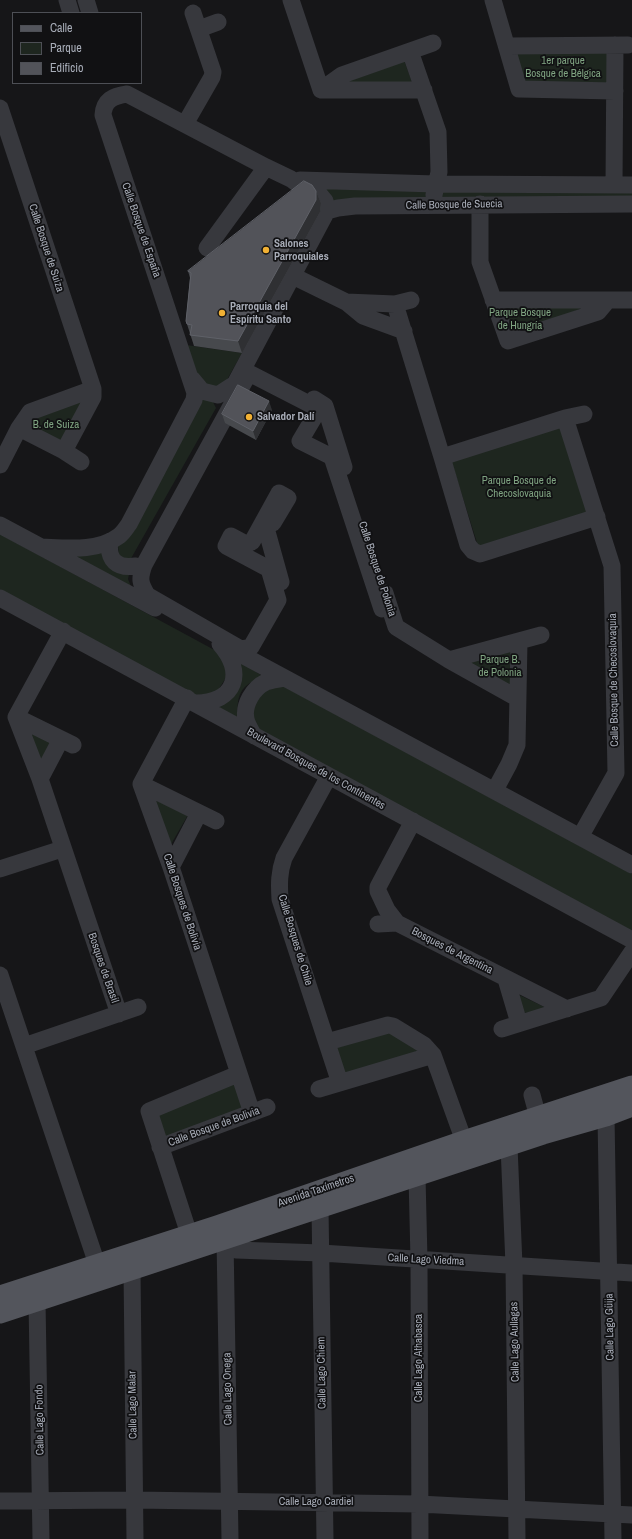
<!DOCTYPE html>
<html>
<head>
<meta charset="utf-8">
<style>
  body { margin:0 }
  #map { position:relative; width:632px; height:1539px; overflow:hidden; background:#161618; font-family:"Archivo Narrow",sans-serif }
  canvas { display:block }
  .legend { position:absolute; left:12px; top:12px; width:130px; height:72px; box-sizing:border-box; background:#111113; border:1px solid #4d4f55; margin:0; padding:5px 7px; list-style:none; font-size:12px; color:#a8adb8 }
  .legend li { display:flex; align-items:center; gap:8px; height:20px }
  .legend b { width:20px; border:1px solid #4d4f55 }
</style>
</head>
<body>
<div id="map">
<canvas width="632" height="1539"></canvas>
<ul class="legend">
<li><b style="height:5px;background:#53555c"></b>Calle</li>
<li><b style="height:11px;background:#1e261f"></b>Parque</li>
<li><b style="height:11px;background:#525359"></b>Edificio</li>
</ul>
</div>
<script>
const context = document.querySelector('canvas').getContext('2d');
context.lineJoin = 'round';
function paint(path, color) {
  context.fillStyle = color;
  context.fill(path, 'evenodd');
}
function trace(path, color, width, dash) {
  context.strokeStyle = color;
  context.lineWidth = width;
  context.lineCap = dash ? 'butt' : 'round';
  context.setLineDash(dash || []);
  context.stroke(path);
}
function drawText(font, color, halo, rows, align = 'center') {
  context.font = font + ' "Archivo Narrow",sans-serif';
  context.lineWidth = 3.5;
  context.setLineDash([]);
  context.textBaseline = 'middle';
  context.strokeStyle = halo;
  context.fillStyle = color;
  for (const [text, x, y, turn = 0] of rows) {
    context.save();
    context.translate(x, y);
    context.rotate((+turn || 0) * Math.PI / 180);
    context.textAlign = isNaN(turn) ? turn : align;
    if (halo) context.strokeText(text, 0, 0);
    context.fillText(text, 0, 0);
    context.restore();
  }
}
const green = new Path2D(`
  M608,49L607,84L523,85L515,50Z
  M403,57L413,85L345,84L353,74Z
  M318,184L428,191V199L331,204Z
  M632,189V201L441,198L442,190Z
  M500,305L587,306L515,336Z
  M186,345L242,353L224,385C221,386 217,387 215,387C197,388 191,358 186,345Z
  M203,398L213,402L216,408L129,562L119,561L118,544Z
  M82,400L65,446L29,429L34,414Z
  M559,425L588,514L479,549L451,460Z
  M0,534L220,653L229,666L223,693L195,695L0,590Z
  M103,547L130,570L128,579L132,589L52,549Z
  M513,649L512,687L463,663Z
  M237,660L264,677C240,684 236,696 238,719L210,703Z
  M283,686L632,874V931L258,730L254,724L253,702L265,687Z
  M28,731L52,743L41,761Z
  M149,797L188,815L170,846Z
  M513,992L553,1011L522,1013Z
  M388,1028L423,1049L346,1078L334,1045Z
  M234,1082L244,1110L164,1138L156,1111Z`);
const minor = new Path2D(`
  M67,0L71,13
  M86,0L90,13
  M291,0L321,90
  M493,0L519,89L615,91
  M199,29L218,22
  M508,46L628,45
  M410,51L438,132L439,172L434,195
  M321,90L342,75L433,43
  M321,90H424
  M0,108L93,389V397L64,451
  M185,124L212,77L213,72L193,13
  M300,180L436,184L632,185
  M614,185L615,45
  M480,204V262L508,341L598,312L608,300
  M327,211L338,208L355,206L632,204
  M207,248L266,167
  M293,276L346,302L363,316L404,331
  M493,300H632
  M346,302L395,304L411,300
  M395,304L442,457L468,545L473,551L480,554L597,517
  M192,379L202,391L218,395L235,384
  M236,382L327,211
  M314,399L325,406L344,467
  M565,418L612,566L616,773L580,837
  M19,428L64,451L81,462
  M442,457L565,418L584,414
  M0,465L19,428L30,412L93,389
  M273,523L288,498L279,493L252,542L246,544L231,536L226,546L269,569L278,600L251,647L241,649L147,595C140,583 139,579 144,565L249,373L319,409L300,441L332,457L382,609
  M0,525L155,608
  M266,528L281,582
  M110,541C107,560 117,569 136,566
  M42,547C66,548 98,552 119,536C123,533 126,528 129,524L194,400L195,393L103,115C104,100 113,96 127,94L266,167L291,179L299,185L315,189L325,201L327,211
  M385,593L396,627L449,660L517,698
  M0,598C211,711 421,826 632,940
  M63,631L16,717L40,779L119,1014
  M231,649L632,865
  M449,660L541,635
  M187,698L141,784L171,867L252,1113
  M196,703C236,702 245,672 220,644
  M16,717L73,745
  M254,736C251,730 247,725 246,719C243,705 253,688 266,682C272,680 278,679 284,678
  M329,776L284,858C279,872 279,884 280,899L340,1083
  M40,779L61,739
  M141,784L216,821
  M495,790L509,764L517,745L519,642
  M413,821L378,887V891L387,910L397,923L567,1009
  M171,867L199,813
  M0,869L62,849
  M378,924L397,923
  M0,975L97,1264
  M506,979L519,1023
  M502,1029L601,998L632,952
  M327,1042L388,1025L393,1026L424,1045L433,1055L464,1141
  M24,1046L138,1007
  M319,1089L433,1055
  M532,1095L541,1128
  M606,1116L613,1539
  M509,1146L514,1265L517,1539
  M160,1147L267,1107
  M417,1176L419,1260L420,1539
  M320,1208L325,1539
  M189,1234L149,1111L238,1074
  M225,1239L231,1246L236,1250L321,1253L632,1273
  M225,1239L230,1539
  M132,1270L135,1539
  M37,1301L41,1539
  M0,1501L134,1500L419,1504L632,1515`);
const major = new Path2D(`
  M0,1296L217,1226L464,1141L632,1086
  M0,1313L543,1134L606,1116L632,1106`);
const wall = new Path2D(`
  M316,191L321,203L320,212L242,353L194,346L186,321L190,278L188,271Z
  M272,410L256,440L225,423L222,414Z`);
const shadedWall = new Path2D(`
  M316,191L321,203L320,212L242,353L238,341Z
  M269,401L272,410L256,440L253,431Z`);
const building = new Path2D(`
  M304,181L312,185L316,191V200L238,341L190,335L192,325L187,324L186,321L191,273L188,271Z
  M238,385L269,401L253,431L222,414Z`);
const markers = [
  [266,250,4,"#f2b134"],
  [222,313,4,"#f2b134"],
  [249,417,4,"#f2b134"]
];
const parkNames = [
  ["1er parque",563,61],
  ["Bosque de Bélgica",563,74],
  ["Parque Bosque",520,313],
  ["de Hungría",520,326],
  ["B. de Suiza",56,425],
  ["Parque Bosque de",519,481],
  ["Checoslovaquia",519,494],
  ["Parque B.",500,660],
  ["de Polonia",500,673]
];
const streetNames = [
  ["Calle Bosque de Suecia",454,205,-1],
  ["Calle Bosque de España",141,230,71],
  ["Calle Bosque de Suiza",46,248,72],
  ["Calle Bosque de Polonia",377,569,72],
  ["Calle Bosque de Checoslovaquia",614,680,-91],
  ["Boulevard Bosques de los Continentes",316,769,29],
  ["Calle Bosques de Bolivia",182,902,72],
  ["Calle Bosques de Chile",295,940,73],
  ["Bosques de Argentina",452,951,27],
  ["Bosques de Brasil",103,968,71],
  ["Calle Bosque de Bolivia",214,1127,-20],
  ["Avenida Taxímetros",316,1191,-19],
  ["Calle Lago Viedma",426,1260,3],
  ["Calle Lago Güija",610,1327,-91],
  ["Calle Lago Aullagas",515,1342,-91],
  ["Calle Lago Athabasca",419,1358,-90],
  ["Calle Lago Chiem",322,1373,-91],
  ["Calle Lago Onega",228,1389,-91],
  ["Calle Lago Malar",133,1405,-91],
  ["Calle Lago Fondo",40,1420,-91],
  ["Calle Lago Cardiel",316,1502]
];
const poiNames = [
  ["Salones",274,244],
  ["Parroquiales",274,257],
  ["Parroquia del",230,307],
  ["Espíritu Santo",230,320],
  ["Salvador Dalí",257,417]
];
paint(green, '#1e261f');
trace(minor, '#37383d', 17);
trace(major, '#53555c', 21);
paint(wall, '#47494d');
paint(shadedWall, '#2f3033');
paint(building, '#525359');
trace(building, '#5f6168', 1);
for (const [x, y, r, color] of markers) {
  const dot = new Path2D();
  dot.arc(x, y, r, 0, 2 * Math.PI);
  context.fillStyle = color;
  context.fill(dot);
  trace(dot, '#111113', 1.5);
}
drawText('11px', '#7fa381', '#111113', parkNames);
drawText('11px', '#a8adb8', '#111113', streetNames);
drawText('bold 11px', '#a8adb8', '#111113', poiNames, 'left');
</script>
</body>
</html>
